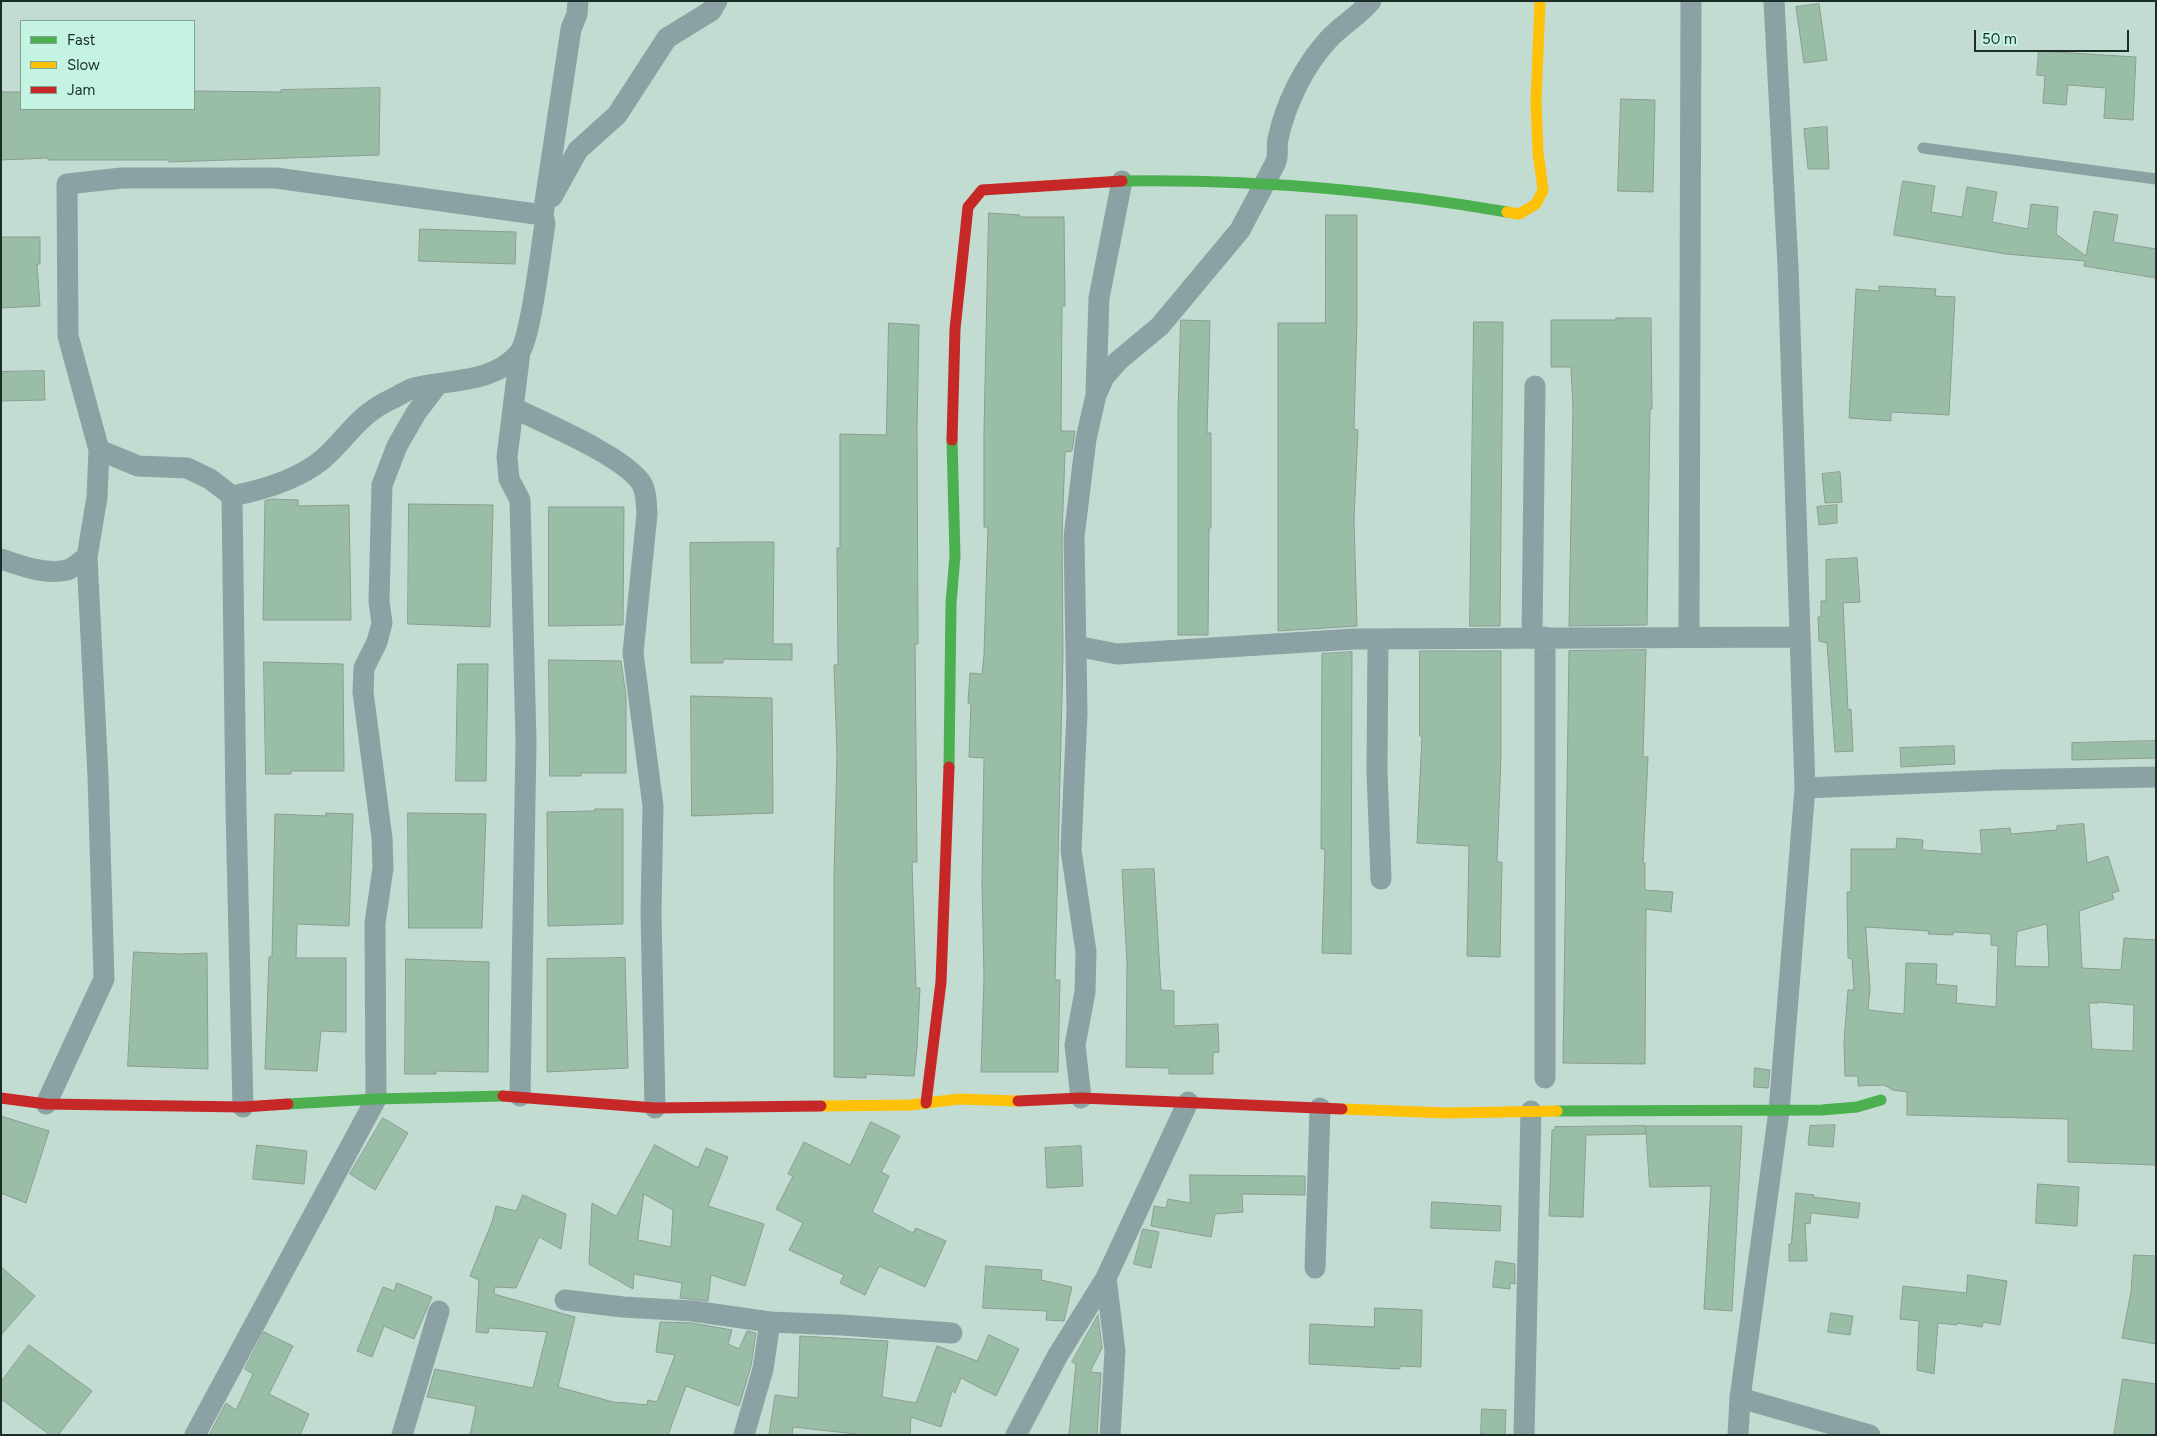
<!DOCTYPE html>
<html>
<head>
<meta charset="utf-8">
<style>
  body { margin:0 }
  #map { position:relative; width:2157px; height:1436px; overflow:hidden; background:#c2dcd1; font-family:Figtree,sans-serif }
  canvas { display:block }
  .frame { position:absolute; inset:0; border:2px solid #1a2d26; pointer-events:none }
  .legend { position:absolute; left:20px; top:20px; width:175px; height:90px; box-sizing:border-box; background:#c4f3e1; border:1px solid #80a496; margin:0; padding:6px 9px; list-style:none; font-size:15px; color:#1a2d26 }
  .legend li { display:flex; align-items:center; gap:10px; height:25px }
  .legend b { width:25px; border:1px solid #80a496 }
  .scale { position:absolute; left:1974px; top:30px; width:155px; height:22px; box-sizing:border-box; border:2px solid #1a2d26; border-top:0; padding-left:6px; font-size:15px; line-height:18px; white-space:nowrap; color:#1a2d26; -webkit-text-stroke:4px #c4f3e1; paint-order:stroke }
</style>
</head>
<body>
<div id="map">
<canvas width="2157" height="1436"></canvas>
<div class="frame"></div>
<ul class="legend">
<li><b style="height:6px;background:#4caf50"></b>Fast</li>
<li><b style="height:6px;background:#ffc107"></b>Slow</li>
<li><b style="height:6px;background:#c62828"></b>Jam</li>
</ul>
<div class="scale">50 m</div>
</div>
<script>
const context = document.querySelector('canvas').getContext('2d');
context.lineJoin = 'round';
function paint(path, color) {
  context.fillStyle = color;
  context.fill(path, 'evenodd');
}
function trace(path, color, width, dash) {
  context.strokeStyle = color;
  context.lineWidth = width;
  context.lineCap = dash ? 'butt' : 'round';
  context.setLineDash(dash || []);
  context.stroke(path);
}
const building = new Path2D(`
  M1819,4L1827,60L1804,63L1796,7Z
  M2039,51L2136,57L2133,120L2104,118L2106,88L2068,85L2066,105L2043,103L2045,76L2037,75Z
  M380,88L379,155L169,162V160H48V158L1,160V92H21V109H194V91L281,92V90Z
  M1621,99L1655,100L1653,192L1618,191Z
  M1827,127L1829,169H1808L1804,129Z
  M1903,181L1935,186L1931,212L1962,217L1967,187L1997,192L1992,222L2028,229L2031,204L2058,207L2056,234L2086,256L2094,211L2118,215L2113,242L2156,249V278L2084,266L2085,261L2006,254L1894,235Z
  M989,213L1020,215V217H1064L1065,306H1062L1061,431H1075L1072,451L1065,452L1062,537L1063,656L1055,980H1060L1058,1072H981L984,977L982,883L984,758L969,757L971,704L968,703L970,673L982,674L984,655L988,527H984V433Z
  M1326,215H1357V318L1354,429L1358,430L1354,519L1357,626L1278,631V323H1325Z
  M420,229L516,232L515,264L419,261Z
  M1,237H40V264H37L40,306L1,308Z
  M1879,286L1936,289L1935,296L1955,297L1949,415L1891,412V421L1849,418L1856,289L1879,291Z
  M1616,318H1651L1652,409H1650L1647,625L1569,626L1573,409L1571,367H1551V320H1616Z
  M1181,320L1210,321L1207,433H1211V528H1209L1208,635H1178V411Z
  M1474,322H1503L1500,626H1470Z
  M889,323L919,325L917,426L918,644H915L917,862H912L916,988H920L917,1047L914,1076L866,1074V1078L834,1077V876L837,755L834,665H838L837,548H840V434L886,435Z
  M44,371L45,400L1,401V372Z
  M1840,472L1842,502L1825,503L1822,474Z
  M272,499L298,500V506L349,505L351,620H263L265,501Z
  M409,504L493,505L490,627L408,624Z
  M1837,505V523L1819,525L1817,507Z
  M549,507H624L623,625L549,626Z
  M746,542H774L773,644H792V660L723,659V663H691L690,543Z
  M1857,558L1860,602L1843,603L1848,710L1851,709L1853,751L1835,752L1827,643L1819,641L1818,617H1821V601H1826V560Z
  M1646,650L1643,757H1648L1643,863H1645V890L1673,892L1671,912L1646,909L1645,1064L1563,1063L1569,651Z
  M1420,651H1501V756L1497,862H1502L1500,957L1467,956L1469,846L1417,843L1422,736H1420Z
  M1352,652L1351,954L1322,953L1325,849H1321L1322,654Z
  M549,660L621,661L626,696V773H581V776H550Z
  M264,662L343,664L344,771H291V774H266Z
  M458,664H488L486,781H456Z
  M691,696L772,698L773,813L692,816Z
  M2156,741V758L2072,760V743Z
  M1954,746L1955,764L1901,767L1900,748Z
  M595,809H623V924L548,926L547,812L595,811Z
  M326,813L353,814L349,926L297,924L296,958H346V1032L321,1031L317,1071L265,1069L269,957H272L275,814L326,816Z
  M408,813L486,814L482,928H409Z
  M2084,824L2087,863L2108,856L2119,891L2112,893L2114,899L2079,911L2082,968L2121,970L2124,938L2156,940V1165L2068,1162V1119L1907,1115V1092L1893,1090L1884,1085L1858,1086V1076H1845L1844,1042L1848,990H1854L1852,959L1848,958L1847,892H1851V849H1896L1897,838L1923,840L1922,850L1982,854L1980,830L2010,828L2011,834L2057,830V826ZM2047,924L2049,967L2015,966L2017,932ZM1866,927L1929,931L1928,934L1953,935V932L1991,934V945L1998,946L1996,1007L1956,1003L1957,986L1936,984L1937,964L1906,963L1904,1014L1868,1010L1870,988ZM2098,1002L2134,1005L2133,1051L2092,1049L2089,1003H2098Z
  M1154,869L1161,990L1174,991V1026L1218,1024L1219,1052L1213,1053V1074H1169V1068L1126,1067L1127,963L1122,870Z
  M134,952L180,954L207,953L208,1069L128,1066Z
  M625,958L628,1068L547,1072V959Z
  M406,959L489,962L488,1072L436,1071V1074H405Z
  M1755,1068L1770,1070L1768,1088L1754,1087Z
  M1,1116L49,1131L26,1203L1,1193Z
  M383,1118L408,1133L375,1190L350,1174Z
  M871,1122L900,1136L881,1172L889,1176L872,1212L913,1233L916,1228L946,1241L925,1287L879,1266L865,1295L840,1283L844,1275L789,1250L803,1223L776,1209L793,1176L788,1174L804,1142L850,1165Z
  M1835,1125L1833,1147L1808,1145L1810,1126Z
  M1645,1126L1646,1134L1586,1135L1583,1217L1549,1216L1552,1130H1555V1127Z
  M1646,1126H1742L1732,1311L1704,1309L1711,1186L1650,1187Z
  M257,1145L307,1151L304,1184L253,1179Z
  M655,1145L698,1168L706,1148L728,1157L708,1206L764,1224L745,1286L711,1275L708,1301L680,1298L682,1283L634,1274L633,1289L589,1264L592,1203L616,1216ZM644,1194L673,1210L671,1247L638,1240Z
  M1081,1146L1083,1186L1047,1188L1045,1148Z
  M1190,1175L1305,1176V1195L1242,1194L1243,1212L1215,1214L1211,1237L1151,1226L1154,1206L1166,1208L1168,1199L1190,1203Z
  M2038,1184L2079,1187L2077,1226L2036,1223Z
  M1796,1193L1814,1195L1813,1197L1860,1203L1858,1218L1811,1213L1810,1224L1805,1223L1807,1261H1789V1244H1791Z
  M523,1195L566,1214L561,1249L539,1237L516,1288L495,1287L494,1294L575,1317L558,1387L617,1403V1402L647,1405L648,1400L657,1402L675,1355L656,1352L660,1322L692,1323L732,1330L728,1344L739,1349L747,1331L756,1333L751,1366L739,1406L686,1386L668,1435H470L476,1406L427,1397L435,1369L533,1388L547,1332L489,1328L488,1333L476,1332L479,1280L470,1276L492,1222L496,1206L516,1211Z
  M1432,1202L1501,1206L1500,1231L1431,1228Z
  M1143,1229L1159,1232L1151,1268L1134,1264Z
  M2134,1255L2156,1256V1344L2122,1338L2131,1292Z
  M1496,1261L1515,1264V1284L1510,1283V1289L1493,1287Z
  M986,1266L1042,1270L1041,1280L1072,1287L1064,1321L1046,1320L1047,1311L983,1308Z
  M1,1267L35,1296L1,1335Z
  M1968,1275L2007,1281L2000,1325L1983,1322L1982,1327L1957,1323V1325L1938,1323L1934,1374L1917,1370L1919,1321L1900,1319L1903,1286L1966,1293Z
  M397,1283L432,1297L414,1339L384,1326L372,1357L357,1351L383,1287L394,1291Z
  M1375,1308L1422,1310L1421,1367L1400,1366V1369L1309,1364L1310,1324L1374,1327Z
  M1831,1313L1853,1316L1850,1335L1828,1332Z
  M1098,1315L1102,1348L1090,1372L1101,1373L1097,1435H1069L1076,1364L1072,1362Z
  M264,1332L293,1346L269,1394L309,1414L300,1435H209L226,1403L236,1410L253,1374L245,1369Z
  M989,1335L1019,1349L996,1396L961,1378L955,1393L952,1391L941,1427L911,1417L910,1435H865L793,1427L792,1435H769L775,1395L798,1398L800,1336L888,1341L882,1397L916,1403L937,1346L977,1361Z
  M29,1345L92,1391L58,1435H50L1,1399V1382Z
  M2123,1379L2156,1384V1435H2114Z
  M1482,1409L1506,1410L1505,1435L1481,1434Z`);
const lane = new Path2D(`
  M1923,148L2156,179`);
const street = new Path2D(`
  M552,197L578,150L617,115L667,38L711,11L717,1
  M520,352L507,457L509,479L520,500L526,742L520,1096
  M1096,392L1099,298L1122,181
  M514,408C546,424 619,454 640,481C647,490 646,503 647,514L633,653L653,806L651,912L655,1108
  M99,450L68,336L67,184L122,178H276L543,215
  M232,496L236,809L243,1107
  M1,559C22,566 45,575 67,570C74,568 81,561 87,557L97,497L99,450L138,466L187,468L210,479L232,496C263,490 299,479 323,459C350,435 358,414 394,398C400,395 407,390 414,388C450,379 493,384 519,353C531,339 541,247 545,224L543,215L571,29L577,14L578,1
  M1532,637L1535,386
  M1545,637V1078
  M1689,637L1691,1
  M1378,639L1377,771L1381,879
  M1076,646L1117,654L1354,639L1800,637
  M1805,788L1997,780L2156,777
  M1081,1098L1075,1045L1085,992L1086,952L1071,850L1077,712L1074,537L1086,439L1096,395L1104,377L1118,361L1160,326L1240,230L1276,162C1279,153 1276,147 1278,139C1285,105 1304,66 1328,40C1341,25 1359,16 1371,1
  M46,1104L104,979L98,776L87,557
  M1315,1268L1320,1108
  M1106,1278L1115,1351L1110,1435
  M565,1300L623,1307L693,1311L770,1322L842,1325L952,1333
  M1740,1398L1870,1435
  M195,1435L376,1099L375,923L383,868L382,838L363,692L364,668L377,642L382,623L379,601L382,485L397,446L416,413L438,384
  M402,1435L439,1311
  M744,1435L763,1369L770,1322
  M1016,1435L1058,1355L1106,1278L1188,1102
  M1524,1435L1531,1111
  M1738,1435L1740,1398L1779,1111L1805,788L1788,266L1774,1`);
const fast = new Path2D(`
  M1122,181C1251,179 1380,190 1507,212
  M949,767L951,603L955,556L952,440
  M288,1104L376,1099L503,1096
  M1557,1111L1822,1110L1857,1107L1881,1100`);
const slow = new Path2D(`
  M1507,212L1519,214L1536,204L1543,190L1538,152L1536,102L1540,1
  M821,1106L910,1105L959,1099L1018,1101
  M1342,1109L1448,1113L1557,1111`);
const jam = new Path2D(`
  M952,440L955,329L968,207L982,190L1122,181
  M503,1096L655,1108L821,1106
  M1,1098L46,1104L243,1107L288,1104
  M1018,1101L1081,1098L1342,1109
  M926,1103L941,982L949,767`);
paint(building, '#9abda7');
trace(building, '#8b9d92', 1);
trace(lane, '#8ba1a3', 11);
trace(street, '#8ba1a3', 21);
trace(fast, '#4caf50', 11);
trace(slow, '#ffc107', 11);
trace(jam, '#c62828', 11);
</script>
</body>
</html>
